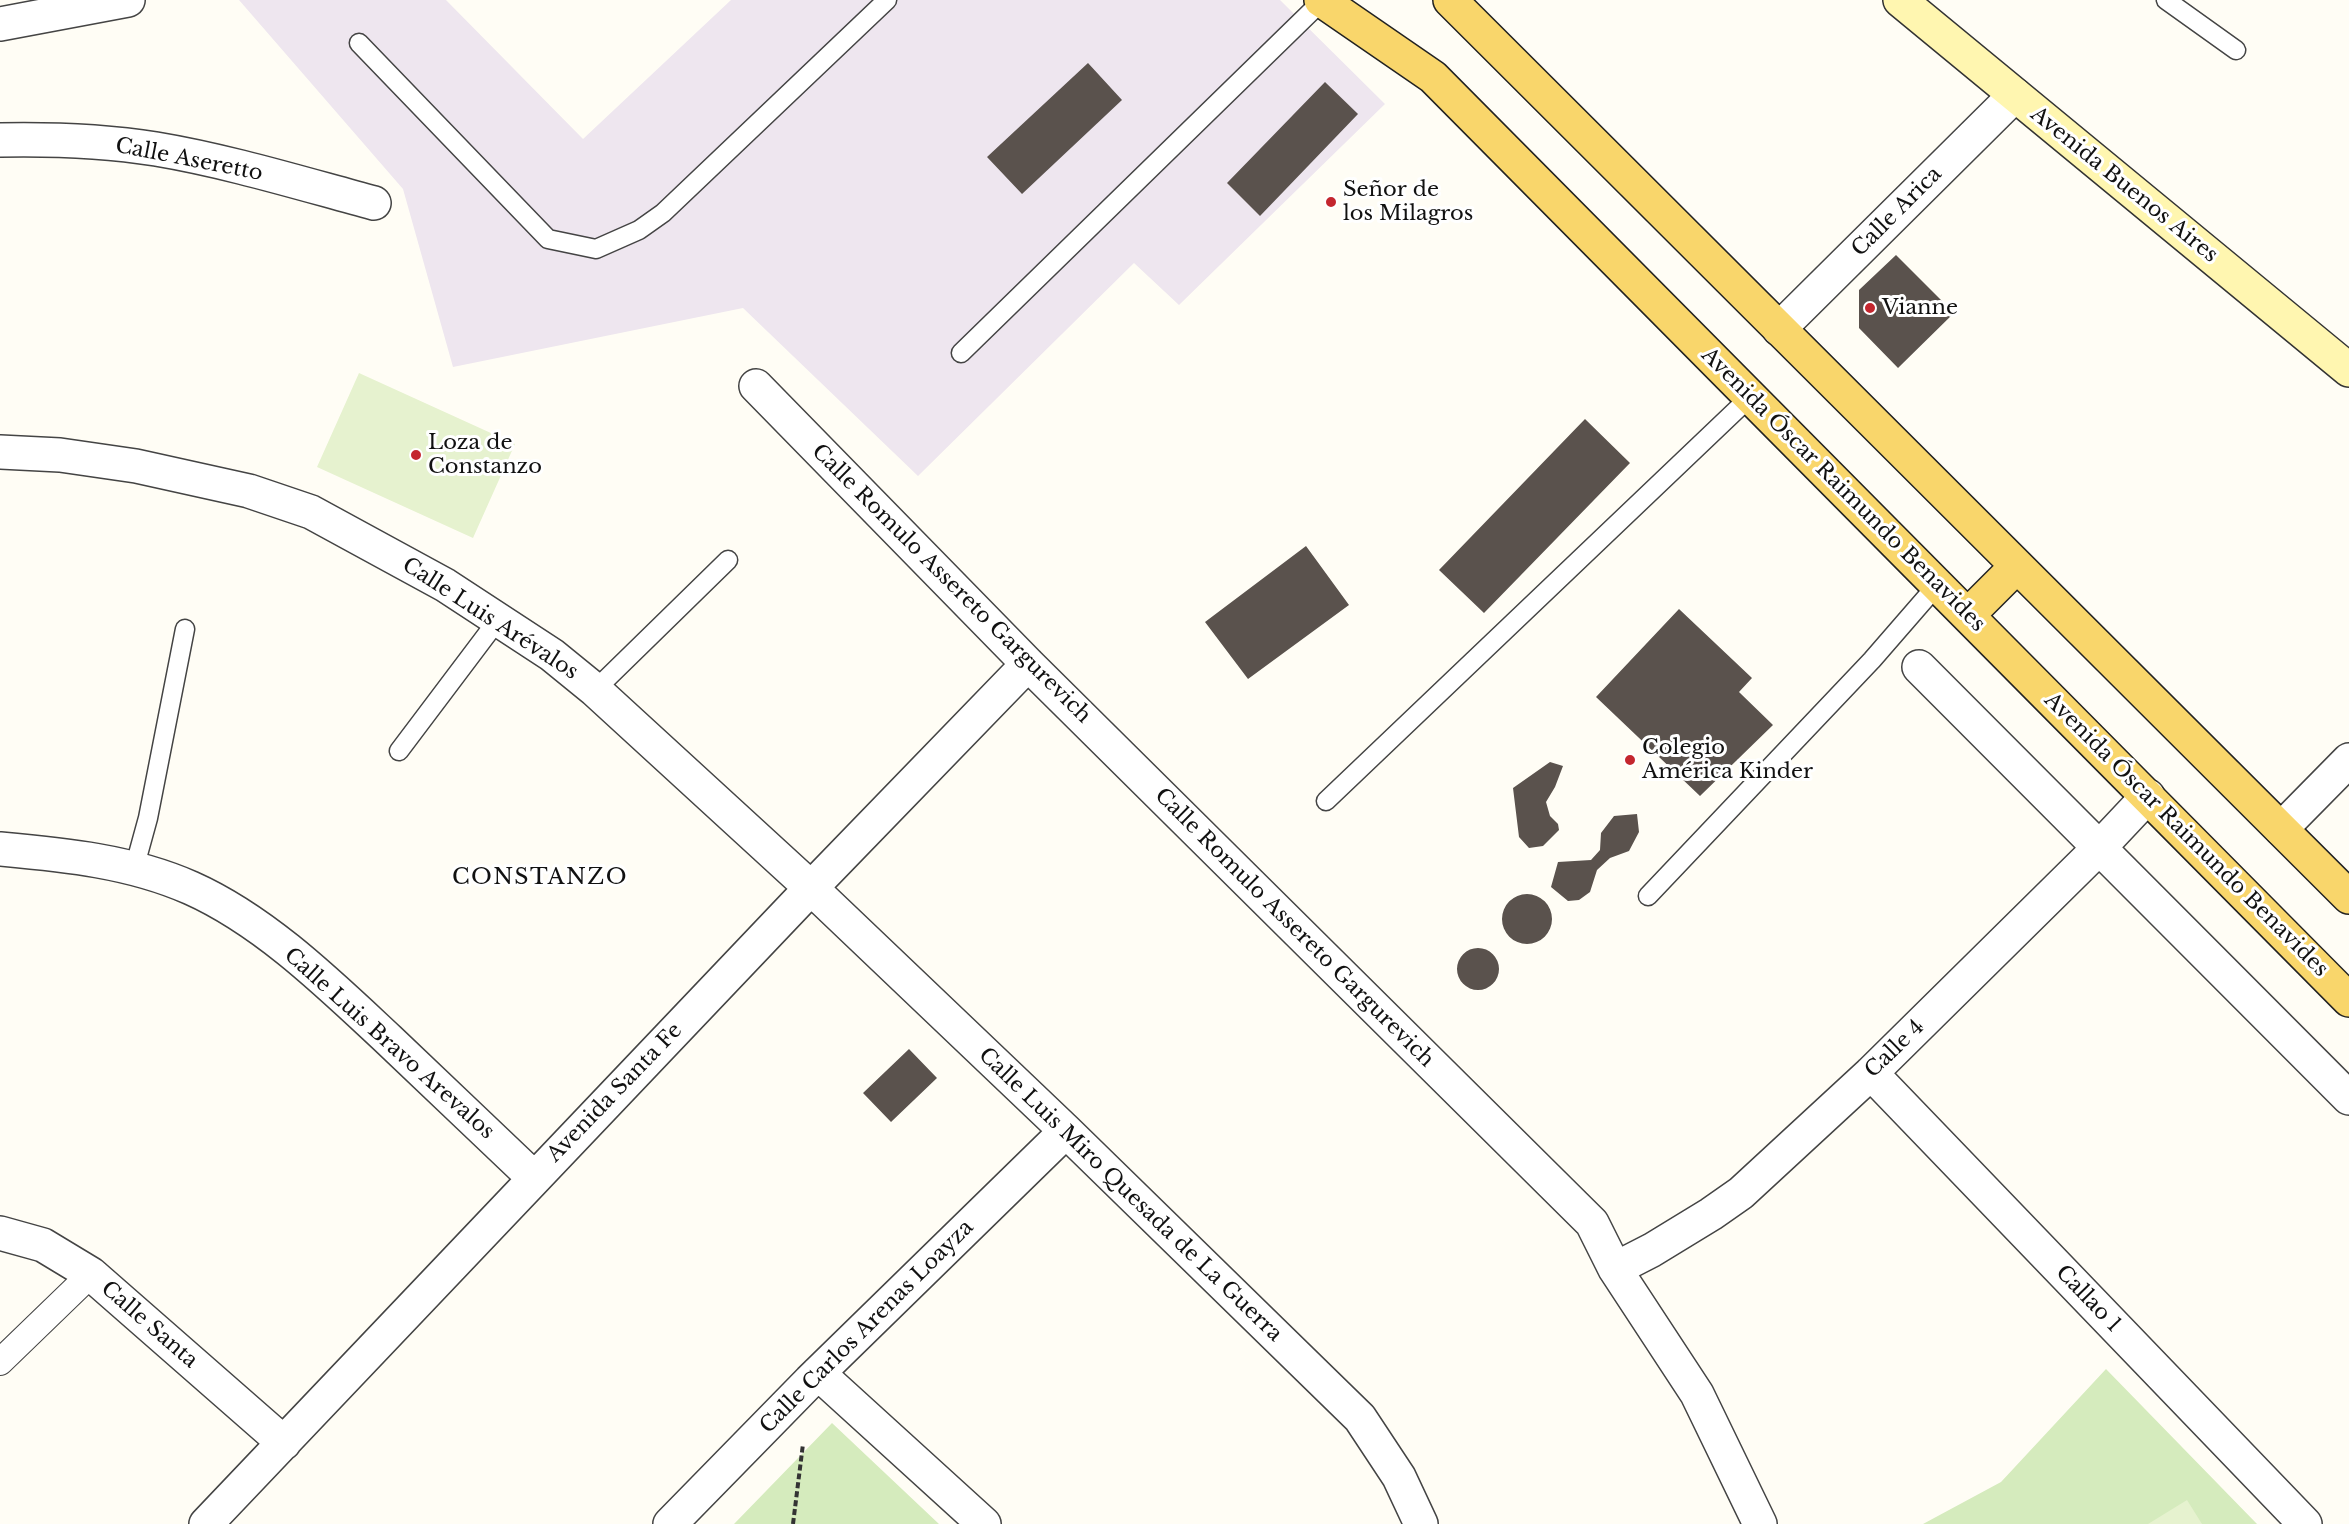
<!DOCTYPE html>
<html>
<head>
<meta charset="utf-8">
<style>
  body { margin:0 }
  canvas { display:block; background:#fffdf5 }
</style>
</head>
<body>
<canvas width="2349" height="1524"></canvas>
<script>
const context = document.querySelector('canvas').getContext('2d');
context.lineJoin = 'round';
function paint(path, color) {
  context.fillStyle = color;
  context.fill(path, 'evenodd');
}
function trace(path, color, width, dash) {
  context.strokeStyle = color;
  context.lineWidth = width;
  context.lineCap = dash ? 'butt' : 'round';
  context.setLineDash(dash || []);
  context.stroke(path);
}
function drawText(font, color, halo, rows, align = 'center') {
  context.font = font + ' "Libre Baskerville",serif';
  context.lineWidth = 6;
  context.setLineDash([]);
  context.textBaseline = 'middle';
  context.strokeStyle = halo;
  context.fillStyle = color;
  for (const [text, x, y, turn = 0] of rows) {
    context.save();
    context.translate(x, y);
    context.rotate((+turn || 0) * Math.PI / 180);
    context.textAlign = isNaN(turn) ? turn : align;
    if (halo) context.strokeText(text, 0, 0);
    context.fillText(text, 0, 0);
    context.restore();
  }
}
const industrial = new Path2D(`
  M239,0H446L583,139L731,0H1280L1385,104L1179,305L1134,263L918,476L743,308L453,367L403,189Z`);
const green = new Path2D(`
  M2106,1369L2257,1524H1923L2001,1482Z
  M832,1423L939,1524H734Z`);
const pitch = new Path2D(`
  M359,373L515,444L473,538L317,467Z
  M2187,1500L2202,1524H2148Z`);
const building = new Path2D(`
  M1088,63L1122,100L1022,194L987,157Z
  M1325,82L1358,114L1260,216L1227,183Z
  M1896,255L1954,313L1898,368L1859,328V290Z
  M1585,419L1630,463L1484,613L1439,570Z
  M1306,546L1349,605L1248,679L1205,622Z
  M1679,609L1752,678L1739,692L1773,725L1700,796L1596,697Z
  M1550,762L1563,766L1555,787L1546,802L1550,816L1558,824L1559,830L1543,846L1529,848L1519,837L1513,788Z
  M1637,814L1639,832L1629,851L1610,858L1597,870L1590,892L1579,900L1568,901L1551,887L1558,862L1591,860L1600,850L1601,833L1614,816Z
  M1502 919a25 25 0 1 1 50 0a25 25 0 1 1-50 0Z
  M1457 969a21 21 0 1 1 42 0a21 21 0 1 1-42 0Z
  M909,1049L937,1078L891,1122L863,1093Z`);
const path = new Path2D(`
  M793,1524L803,1444`);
const service = new Path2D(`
  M2166,0L2236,50
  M359,43L548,239L596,249L639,230L663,213L887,0
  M961,353L1322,1
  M595,690L728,560
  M399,751L497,621
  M1326,801L1750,397
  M134,869L148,818L185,629
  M1648,896L1872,660L1938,584`);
const pedestrian = new Path2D(`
  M0,1362L91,1274`);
const minor = new Path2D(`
  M0,24L128,0
  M0,140C51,139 105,141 156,149C228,161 303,184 374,203
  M1779,329L2015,95
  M756,386L1028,664L1592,1223L1615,1269L1697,1394L1760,1524
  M0,452L60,455L136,466L249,491L311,512L445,585L552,655L595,690L811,888L1066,1131L1360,1418L1399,1477L1421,1524
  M1919,667L2349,1098
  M2281,829L2349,760
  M0,849C65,855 130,861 191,888C265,921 330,985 389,1040C437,1086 486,1132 534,1178
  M1871,1073L2305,1524
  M0,1233L43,1245L91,1274L284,1443
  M1615,1269L1652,1250L1711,1214L1741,1193L1871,1073L2100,847L2148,796
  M818,1373L984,1524
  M206,1524L811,888L1028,664
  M670,1524L810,1381L1066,1131`);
const secondary = new Path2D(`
  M1900,0L2349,370`);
const primary = new Path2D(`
  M1321,0L1433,77L2349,1000
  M1450,0L2349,897
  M1968,615L2017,566`);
const markers = [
  [1331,202,6,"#c4262e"],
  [1870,308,6,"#c4262e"],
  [416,455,6,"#c4262e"],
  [1630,760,6,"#c4262e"]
];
const streetNames = [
  ["Calle Aseretto",189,160,11],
  ["Avenida Buenos Aires",2124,185,39],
  ["Calle Arica",1897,212,-45],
  ["Avenida Óscar Raimundo Benavides",1843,490,45],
  ["Calle Romulo Assereto Gargurevich",951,584,45],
  ["Calle Luis Arévalos",490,619,33],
  ["Avenida Óscar Raimundo Benavides",2186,835,45],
  ["Calle Romulo Assereto Gargurevich",1294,928,45],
  ["Calle Luis Bravo Arevalos",389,1044,42],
  ["Calle 4",1895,1049,-44],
  ["Avenida Santa Fe",615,1093,-46],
  ["Calle Luis Miro Quesada de La Guerra",1130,1195,44],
  ["Callao 1",2088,1299,46],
  ["Calle Santa",149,1325,41],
  ["Calle Carlos Arenas Loayza",867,1327,-45]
];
const poiNames = [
  ["Señor de",1343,190],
  ["los Milagros",1343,214],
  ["Vianne",1882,308],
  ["Loza de",428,443],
  ["Constanzo",428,467],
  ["Colegio",1642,748],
  ["América Kinder",1642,772]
];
const neighbourhoodNames = [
  ["CONSTANZO",540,878]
];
paint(industrial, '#eee6ef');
paint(green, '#d5ebbd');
paint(pitch, '#e6f2cf');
paint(building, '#5a524d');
trace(service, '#444', 21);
trace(pedestrian, '#444', 28);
trace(minor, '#444', 36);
trace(secondary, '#333', 36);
trace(primary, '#222', 36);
trace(path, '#333', 4, [6, 3]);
trace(service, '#fff', 18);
trace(pedestrian, '#fff', 26);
trace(minor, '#fff', 33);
trace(secondary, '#fff6b0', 33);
trace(primary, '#f9d66b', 33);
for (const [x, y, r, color] of markers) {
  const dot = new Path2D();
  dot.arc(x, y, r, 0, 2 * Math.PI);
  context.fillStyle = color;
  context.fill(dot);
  trace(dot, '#fff', 2);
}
drawText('21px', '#111', '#fff', streetNames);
drawText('21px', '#111', '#fff', poiNames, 'left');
context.letterSpacing = '1.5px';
drawText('22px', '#111', '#fff', neighbourhoodNames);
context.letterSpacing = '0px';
</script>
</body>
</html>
